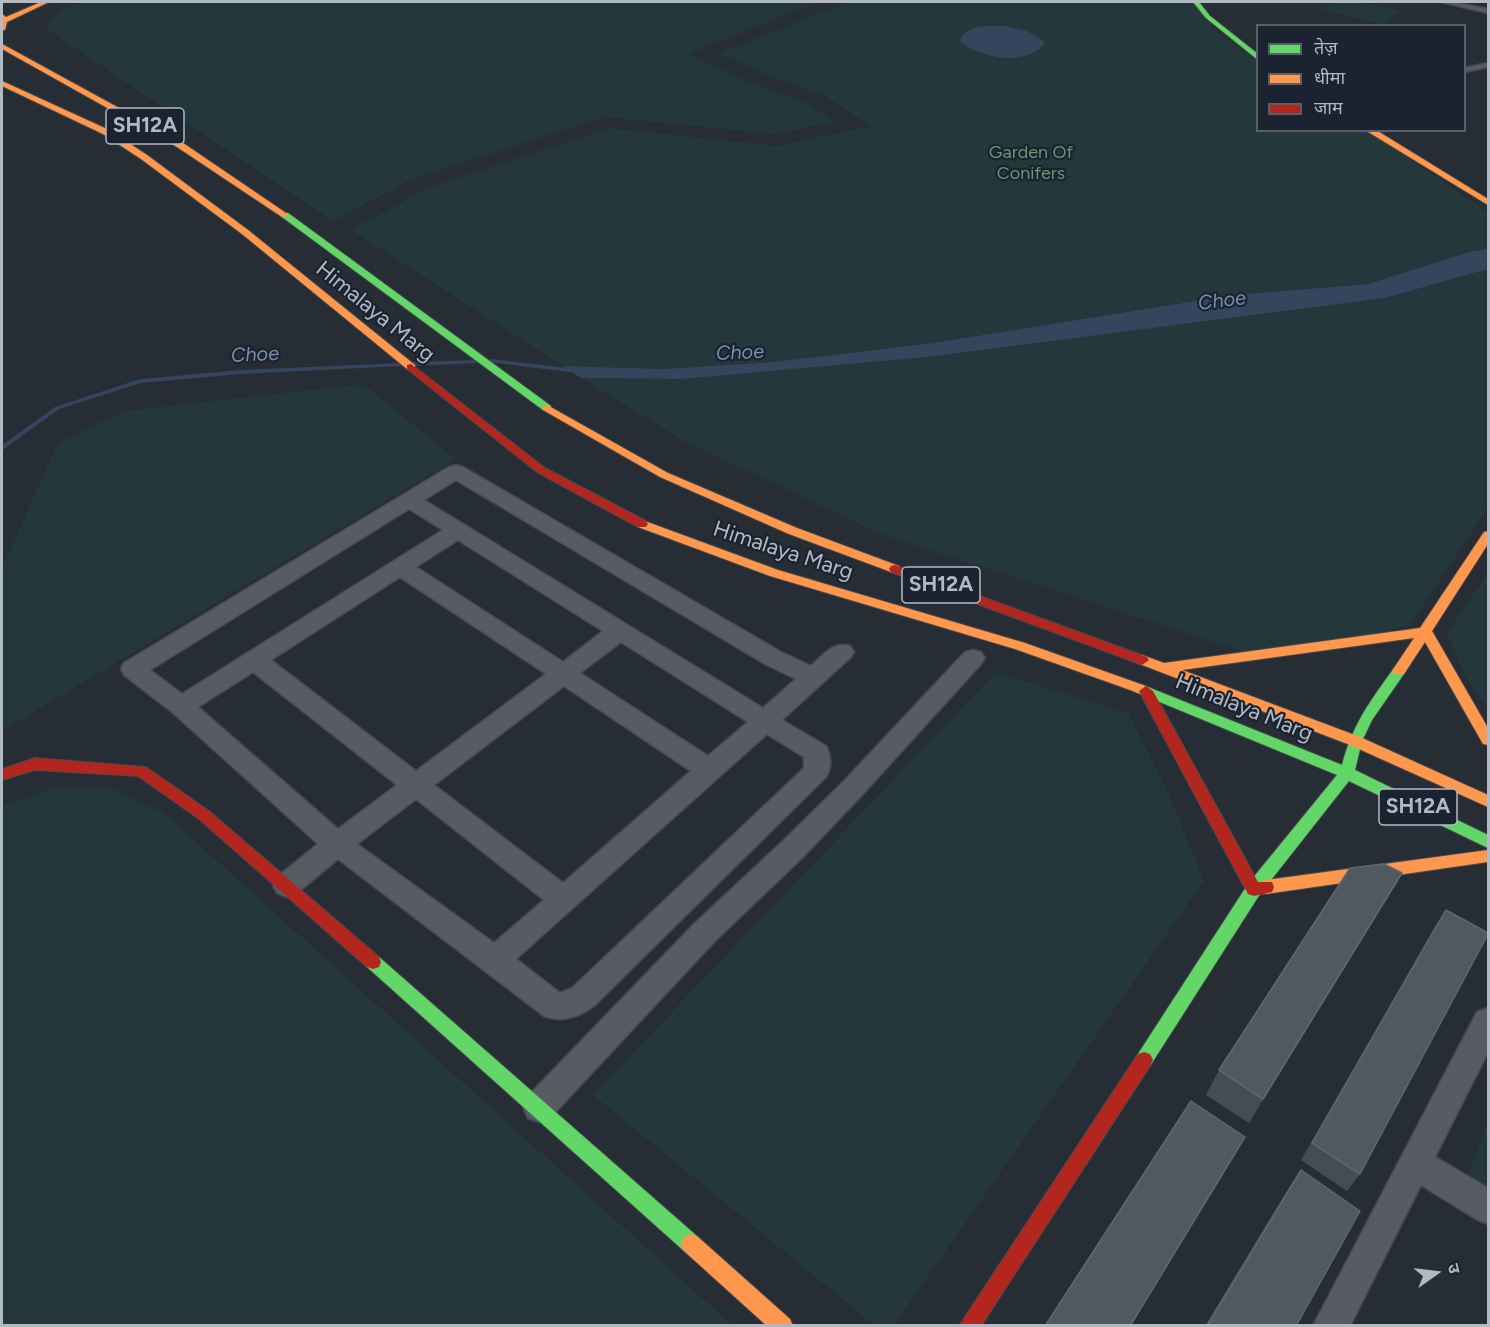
<!DOCTYPE html>
<html>
<head>
<meta charset="utf-8">
<style>
  body { margin:0 }
  #map { position:relative; width:1490px; height:1327px; overflow:hidden; background:#272d34; font-family:Figtree,"Noto Sans Devanagari",sans-serif }
  canvas { display:block }
  .frame { position:absolute; inset:0; border:3px solid #b0b9c6; pointer-events:none }
  .legend { position:absolute; left:1256px; top:24px; width:210px; height:108px; box-sizing:border-box; background:#1a232f; border:2px solid #565f6b; margin:0; padding:8px 10px; list-style:none; font-size:18px; color:#b0b9c6 }
  .legend li { display:flex; align-items:center; gap:12px; height:30px }
  .legend b { width:30px; border:2px solid #565f6b }
  .north { position:absolute; left:1406px; top:1243px; width:60px; height:60px; -webkit-text-stroke:4px #1a232f; paint-order:stroke; rotate:76deg; font-size:16px; font-weight:700; line-height:24px; text-align:center; color:#b0b9c6 }
  .north::after { content:''; display:block; margin:auto; width:21px; height:27px; background:#b0b9c6; clip-path:polygon(50% 0,100% 100%,50% 72%,0 100%) }
</style>
</head>
<body>
<div id="map">
<canvas width="1490" height="1327"></canvas>
<div class="frame"></div>
<ul class="legend">
<li><b style="height:8px;background:#63d668"></b>तेज़</li>
<li><b style="height:8px;background:#ff974d"></b>धीमा</li>
<li><b style="height:8px;background:#b3261e"></b>जाम</li>
</ul>
<div class="north">उ</div>
</div>
<script>
const context = document.querySelector('canvas').getContext('2d');
context.lineJoin = 'round';
function paint(path, color) {
  context.fillStyle = color;
  context.fill(path, 'evenodd');
}
function trace(path, color, width, dash) {
  context.strokeStyle = color;
  context.lineWidth = width;
  context.lineCap = dash ? 'butt' : 'round';
  context.setLineDash(dash || []);
  context.stroke(path);
}
function drawText(font, color, halo, rows, align = 'center') {
  context.font = font + ' Figtree,sans-serif';
  context.lineWidth = 4.5;
  context.setLineDash([]);
  context.textBaseline = 'middle';
  context.strokeStyle = halo;
  context.fillStyle = color;
  for (const [text, x, y, turn = 0] of rows) {
    context.save();
    context.translate(x, y);
    context.rotate((+turn || 0) * Math.PI / 180);
    context.textAlign = isNaN(turn) ? turn : align;
    if (halo) context.strokeText(text, 0, 0);
    context.fillText(text, 0, 0);
    context.restore();
  }
}
const green = new Path2D(`
  M81,2H817L689,54L741,79L807,103L835,122L774,134L604,117L410,180L333,221L45,28L64,9Z
  M847,2H1194L1213,27L1257,61L1258,130L1368,131L1488,212V249L1469,252L1368,284L1233,295L933,343L773,362L664,369L563,366L351,230L428,188L609,128L777,146L870,126L825,96L757,71L720,53Z
  M1334,2H1360L1402,11L1384,25L1321,9Z
  M1488,269V507L1410,626L1261,657L883,535L684,441L581,378L682,379L928,357L1385,298Z
  M363,384L456,459L2,731V569L58,442L125,411Z
  M1488,573V709L1465,676L1447,633Z
  M996,672L1128,713L1168,792L1204,881L894,1325H874L593,1095Z
  M54,788L112,789L163,812L732,1325H2V806Z
  M1488,1125V1194L1465,1179Z`);
const water = new Path2D(`
  M1004,26L1027,31L1045,42C1029,68 980,58 960,42C963,24 990,26 1004,26Z
  M1488,249V269L1385,298L928,357L682,379L581,378L563,366L664,369L773,362L933,343L1233,295L1368,284L1469,252Z`);
const stream = new Path2D(`
  M491,359L577,369L580,371L577,373L489,362V360Z
  M476,360L479,362L478,363L413,366L410,364L413,362Z
  M401,363L403,364V366L241,374L141,383L59,409L4,449L2,450V445L55,407L140,379L241,370Z`);
const lane = new Path2D(`
  M1442,2H1451L1488,9V13Z
  M1488,63V67L1464,72V68Z`);
const street = new Path2D(`
  M456,465L463,467L781,652L811,666C823,655 833,641 850,646L854,652L850,658L782,720L826,746C831,756 832,767 826,777L594,1006C579,1017 562,1023 544,1016L338,859L297,893L287,897L277,893L273,885L277,877L318,844L172,712L124,675L121,669L124,663L449,467ZM456,480L765,664L796,679L763,708L424,500ZM409,509L443,530L182,694L150,670ZM458,540L603,631L563,662L416,567ZM400,577L546,674L416,771L271,660ZM621,642L748,722L708,756L580,673ZM253,672L397,785L338,829L198,707ZM564,686L691,771L563,883L434,785ZM767,734L804,757V768L572,988L560,993L516,959ZM416,799L544,900L494,943L357,844Z
  M973,650L981,652L985,658L981,664L862,795L804,856L715,941L550,1118L539,1122L528,1118L523,1107L528,1096L695,923L784,840L844,781L965,652Z
  M1488,1008V1052L1435,1157L1488,1188V1224L1476,1219L1421,1185L1350,1326H1313L1477,1012Z`);
const fast = new Path2D(`
  M1193,2H1199L1210,16L1258,54V60L1206,18Z
  M282,213H288L551,406V410H543L282,217Z
  M1399,666L1406,671L1372,720L1362,741L1355,770L1488,835V848L1349,781L1260,894L1150,1066L1144,1068L1138,1066L1135,1060L1138,1054L1248,884L1337,775L1133,691L1131,688L1133,685H1143L1342,765C1352,725 1371,700 1394,668Z
  M373,955L379,957L698,1237L701,1244L698,1251L691,1254L684,1251L367,967L365,962L367,957Z`);
const slow = new Path2D(`
  M41,2H49L7,22L5,30H2V14L6,17Z
  M2,44L183,143L289,215L282,217L177,147L2,49Z
  M2,81L109,130L147,155L248,230L415,365V369H407L242,234L141,159L103,134L2,86Z
  M1365,130H1376L1488,199V205Z
  M547,405L668,473L797,528L899,566L901,569L895,573L891,572L789,534L660,477L543,410V406Z
  M642,520L778,570L1025,643L1143,685L1145,688L1138,693L1133,691L1015,649L770,576L638,527L636,524Z
  M1488,531V544L1432,631L1488,728V745L1483,744L1425,642L1404,674H1394L1392,671L1414,638L1182,670L1360,737L1488,795V807L1350,745L1137,663L1135,660L1142,655L1164,663L1420,628L1484,532Z
  M1488,850V862L1266,894L1260,892L1258,887L1260,882L1266,880Z
  M691,1234L698,1237L790,1319L793,1326H767L684,1251L681,1244L684,1237Z`);
const jam = new Path2D(`
  M411,364L545,468L646,521L648,524L646,527H638L537,472L407,369V365Z
  M895,565L1147,657L1149,660L1142,665L1137,663L891,572L889,569L891,566Z
  M1146,686L1153,691L1258,882H1272L1274,887L1272,892L1254,896L1248,894L1139,691Z
  M35,758L146,767L209,811L379,957L381,962L379,967L373,969L367,967L199,819L138,776L35,770L2,780V769Z
  M1144,1052L1150,1054L1153,1060L1150,1066L981,1326H959L1138,1054Z`);
const wall = new Path2D(`
  M1402,873L1249,1123L1206,1095L1219,1070Z
  M1446,910L1360,1174L1347,1191L1301,1160L1434,928Z
  M1301,1170L1296,1326H1205L1285,1194Z`);
const shadedWall = new Path2D(`
  M1402,873L1386,900L1249,1123L1263,1099Z
  M1245,1137L1131,1326H1130Z`);
const building = new Path2D(`
  M1384,864L1402,873L1263,1099L1219,1070L1350,868Z
  M1446,910L1488,933V934L1360,1174L1312,1143Z
  M1191,1101L1245,1137L1130,1326H1045Z
  M1301,1170L1360,1211L1296,1326H1207Z`);
const farParknames = [
  ["Garden Of",1031,153],
  ["Conifers",1031,174]
];
const farWaternames = [
  ["Choe",1222,301,-7],
  ["Choe",740,353,-3],
  ["Choe",255,355,-3]
];
const shields = [
  [145,126,78],
  [941,585,78],
  [1418,807,78]
];
const shieldNames = [
  ["SH12A",145,126],
  ["SH12A",941,585],
  ["SH12A",1418,807]
];
const streetNames = [
  ["Himalaya Marg",375,312,39],
  ["Himalaya Marg",783,551,18],
  ["Himalaya Marg",1244,708,22]
];
paint(green, '#24373a');
paint(water, '#34455d');
paint(stream, '#34455d');
trace(lane, '#45494f', 3);
trace(street, '#45494f', 3);
trace(fast, '#45494f', 2);
trace(slow, '#45494f', 2);
trace(jam, '#45494f', 2);
paint(lane, '#575b62');
paint(street, '#575b62');
paint(fast, '#63d668');
paint(slow, '#ff974d');
paint(jam, '#b3261e');
paint(wall, '#464c53');
paint(shadedWall, '#353b41');
paint(building, '#51585f');
trace(building, '#60676f', 1.5);
drawText('18px', '#669871', '#1a232f', farParknames);
drawText('italic 20px', '#778faf', '#1a232f', farWaternames);
for (const [x, y, w] of shields) {
  const box = new Path2D();
  box.roundRect(x - w / 2, y - 18, w, 36, 4.5);
  context.fillStyle = '#1a232f';
  context.fill(box);
  trace(box, '#b0b9c6', 1.5);
}
drawText('bold 21px', '#b0b9c6', null, shieldNames);
drawText('22px', '#b0b9c6', '#1a232f', streetNames);
</script>
</body>
</html>
